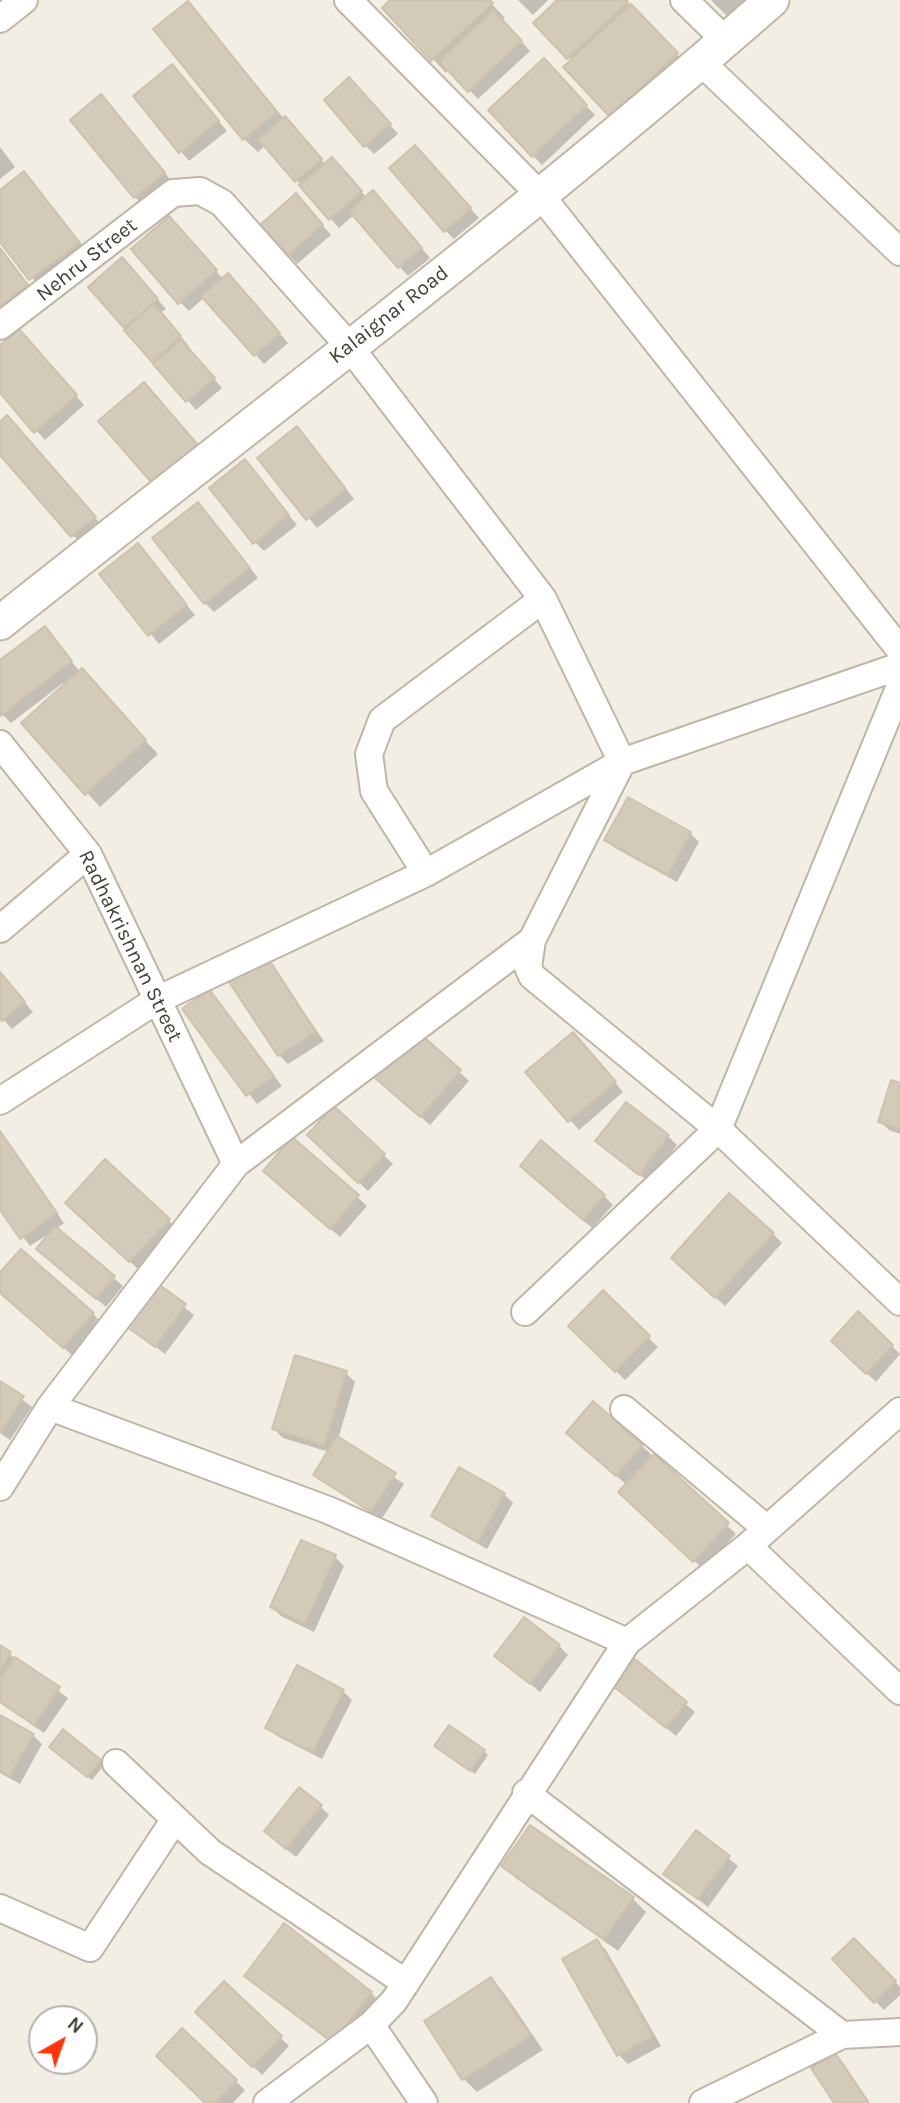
<!DOCTYPE html>
<html>
<head>
<meta charset="utf-8">
<style>
  body { margin:0 }
  #map { position:relative; width:900px; height:2103px; overflow:hidden; background:#f3eee3; font-family:Karla,sans-serif }
  canvas { display:block }
  .north { position:absolute; left:28px; top:2005px; width:70px; height:70px; box-sizing:border-box; background:#fff; border:2px solid #b5b2ad; border-radius:50%; rotate:40deg; font-size:19px; font-weight:700; line-height:28px; text-align:center; color:#453e33 }
  .north::after { content:''; display:block; margin:auto; width:24px; height:32px; background:#ff350e; clip-path:polygon(50% 0,100% 100%,50% 72%,0 100%) }
</style>
</head>
<body>
<div id="map">
<canvas width="900" height="2103"></canvas>
<div class="north">N</div>
</div>
<script>
const context = document.querySelector('canvas').getContext('2d');
context.lineJoin = 'round';
function paint(path, color) {
  context.fillStyle = color;
  context.fill(path, 'evenodd');
}
function trace(path, color, width, dash) {
  context.strokeStyle = color;
  context.lineWidth = width;
  context.lineCap = dash ? 'butt' : 'round';
  context.setLineDash(dash || []);
  context.stroke(path);
}
function drawText(font, color, halo, rows, align = 'center') {
  context.font = font + ' Karla,sans-serif';
  context.lineWidth = 5;
  context.setLineDash([]);
  context.textBaseline = 'middle';
  context.strokeStyle = halo;
  context.fillStyle = color;
  for (const [text, x, y, turn = 0] of rows) {
    context.save();
    context.translate(x, y);
    context.rotate((+turn || 0) * Math.PI / 180);
    context.textAlign = isNaN(turn) ? turn : align;
    if (halo) context.strokeText(text, 0, 0);
    context.fillText(text, 0, 0);
    context.restore();
  }
}
const shadow = new Path2D(`
  M393,0H488L505,18L502,20L530,51L478,99L449,69L446,73L433,59Z
  M518,0H548L533,15Z
  M560,0H625L690,68L625,129L572,61L536,23Z
  M711,0H745L727,16Z
  M201,17L284,119L326,165L341,168L367,198L382,202L430,258L408,276L354,215L339,228L266,145L258,152L244,139Z
  M544,61L595,115L542,165L490,110Z
  M172,66L227,131L189,161L135,96Z
  M358,88L398,134L374,154L366,146Z
  M110,105L173,183L144,206L135,197Z
  M0,147L15,167L0,179Z
  M424,156L479,218L454,239L445,230Z
  M24,174L92,257L44,292L0,239V192Z
  M305,205L331,235L297,264L262,225Z
  M178,228L224,280L237,285L288,343L264,364L205,297L189,311L180,302Z
  M0,248L36,295L0,322Z
  M131,269L166,309L160,313L189,346L187,348L222,388L196,410L91,287Z
  M28,340L84,405L45,440L0,390V348Z
  M0,424L16,427L103,527L82,545L0,452Z
  M306,438L354,499L317,528L260,458Z
  M245,461L297,525L264,551L255,542Z
  M207,514L258,578L214,612L205,603Z
  M138,545L195,615L159,644L102,574Z
  M45,628L80,672L158,754L100,807L23,723L65,686L63,683L11,723L0,712V662Z
  M690,833L699,842L677,882L615,848L606,839Z
  M265,957L324,1041L288,1064L279,1055Z
  M0,973L33,1012L12,1029L0,1016Z
  M209,991L282,1086L257,1104L184,1010Z
  M416,1032L469,1081L430,1125L385,1086Z
  M582,1043L623,1092L579,1130L528,1072Z
  M900,1085V1134L889,1130L880,1121Z
  M334,1109L393,1164L368,1191L318,1144Z
  M0,1133L64,1223L56,1229L123,1286L106,1307L38,1249L50,1233L30,1246L0,1207Z
  M668,1136L677,1145L649,1182L607,1150Z
  M293,1139L367,1206L340,1237L274,1180Z
  M531,1175L604,1196L613,1205L592,1228Z
  M76,1212L168,1220L177,1229L139,1270Z
  M773,1234L782,1243L725,1306L682,1267Z
  M0,1275L93,1314L102,1323L73,1356L0,1291Z
  M154,1283L194,1315L165,1354L125,1323Z
  M603,1293L658,1347L625,1380L570,1326Z
  M858,1314L900,1354L876,1382L833,1341Z
  M346,1373L355,1382L338,1439L404,1484L381,1520L315,1475L329,1452L283,1438L274,1429Z
  M0,1383L32,1407L10,1440L0,1433Z
  M577,1442L642,1446L736,1534L703,1569L630,1501L627,1485Z
  M504,1494L513,1503L487,1549L443,1524L434,1515Z
  M302,1542L335,1557L344,1566L314,1632L281,1616L272,1607Z
  M559,1646L568,1655L540,1692L496,1656Z
  M0,1647L68,1698L44,1733L0,1703Z
  M635,1662L695,1712L676,1736L625,1694Z
  M343,1691L352,1700L322,1759L277,1736L268,1727Z
  M0,1717L33,1735L42,1744L20,1784L0,1773Z
  M440,1750L484,1751L488,1755L475,1774Z
  M55,1751L100,1761L104,1765L92,1780Z
  M320,1806L329,1815L296,1857L275,1840Z
  M531,1828L633,1899L646,1912L618,1951L517,1879L503,1866Z
  M696,1832L738,1866L708,1907L666,1874Z
  M854,1940L900,1987V1995L884,2010L834,1959Z
  M597,1941L606,1950L661,2046L628,2064L619,2055L564,1959Z
  M247,1976L371,1993L384,2006L347,2055Z
  M491,1979L504,1993L543,2050L477,2092L464,2079Z
  M224,1983L289,2046L262,2075L197,2012Z
  M182,2030L245,2090L233,2103H207Z
  M835,2055L844,2064L870,2103H836Z`);
const building = new Path2D(`
  M390,0H490L493,3L431,61L382,8Z
  M557,0H627L628,2L567,59L533,23Z
  M188,1L277,112L243,140L153,29Z
  M631,4L678,53L610,117L563,67Z
  M493,10L522,41L468,92L439,61Z
  M544,58L587,105L532,157L488,110Z
  M172,64L219,121L179,153L133,96Z
  M349,77L391,124L364,147L324,100Z
  M101,94L165,173L134,198L70,120Z
  M285,116L322,159L295,182L258,139Z
  M415,145L471,208L444,232L389,168Z
  M332,157L362,191L329,220L299,185Z
  M24,171L80,243L29,280L0,242V190Z
  M373,190L422,248L398,268L349,211Z
  M296,193L323,225L287,256L260,225Z
  M169,216L217,270L178,304L131,249Z
  M0,248L28,285L0,307Z
  M122,257L158,299L124,328L88,287Z
  M228,273L280,333L254,356L201,296Z
  M154,304L181,336L152,362L124,330Z
  M19,329L77,395L34,433L0,393V345Z
  M181,340L215,378L186,402L153,364Z
  M144,382L203,451L158,490L98,421Z
  M7,415L96,517L71,537L0,455V422Z
  M297,426L346,489L306,520L257,458Z
  M245,459L289,515L253,544L209,488Z
  M198,502L250,568L204,604L152,538Z
  M138,543L187,605L148,636L99,574Z
  M45,626L72,661L1,716L0,660Z
  M82,668L146,740L85,795L21,723Z
  M628,797L691,832L668,875L604,840Z
  M266,955L316,1032L278,1056L227,979Z
  M0,972L25,1002L2,1021L0,1019Z
  M209,989L274,1076L246,1096L182,1009Z
  M416,1030L461,1070L420,1117L374,1077Z
  M573,1032L616,1082L568,1122L525,1072Z
  M891,1080L900,1083V1129L878,1122Z
  M626,1102L669,1135L639,1175L595,1141Z
  M334,1106L385,1154L358,1183L307,1135Z
  M0,1131L57,1213L20,1239L0,1210Z
  M292,1137L359,1195L330,1229L263,1171Z
  M541,1140L605,1195L583,1220L520,1166Z
  M105,1159L170,1219L129,1262L65,1203Z
  M729,1193L774,1233L715,1298L671,1258Z
  M55,1226L115,1276L96,1299L36,1249Z
  M21,1249L94,1313L63,1348L0,1293V1272Z
  M154,1281L186,1304L155,1347L123,1324Z
  M603,1290L650,1336L615,1372L568,1326Z
  M858,1311L893,1345L866,1374L831,1341Z
  M295,1355L347,1371L324,1445L272,1429Z
  M0,1381L24,1396L1,1432H0Z
  M593,1401L643,1445L616,1476L566,1433Z
  M337,1436L396,1473L371,1512L313,1475Z
  M654,1454L729,1523L693,1562L618,1492Z
  M459,1467L505,1493L478,1542L431,1516Z
  M301,1540L336,1555L305,1624L270,1607Z
  M524,1617L560,1645L530,1684L494,1656Z
  M0,1645L11,1652L0,1671Z
  M15,1657L60,1687L34,1725L0,1702V1679Z
  M635,1659L687,1702L666,1728L613,1686Z
  M297,1665L344,1690L313,1752L265,1728Z
  M0,1715L34,1734L10,1776L0,1771Z
  M449,1725L485,1750L470,1771L434,1746Z
  M63,1729L101,1760L87,1777L49,1747Z
  M299,1787L322,1805L286,1849L264,1831Z
  M530,1825L634,1897L604,1939L501,1866Z
  M696,1830L730,1856L698,1899L663,1874Z
  M284,1923L372,1992L333,2043L244,1976Z
  M854,1938L896,1981L874,2003L832,1959Z
  M597,1939L653,2036L617,2056L562,1959Z
  M491,1977L531,2036L462,2080L424,2021Z
  M224,1981L282,2036L252,2067L195,2012Z
  M182,2028L237,2080L215,2103H205L156,2056Z
  M835,2053L869,2103H834L811,2068Z`);
const minor = new Path2D(`
  M348,0L542,197L900,650
  M684,0L726,41
  M0,19L24,0
  M702,63L900,252
  M0,326L173,193L200,191L222,203L349,346L543,599L622,762L532,940L528,967L532,976L718,1129L900,1302
  M0,744L88,854L236,1164
  M426,873L374,791L369,754L382,720L543,599
  M0,929L88,854
  M0,1101L157,1000L426,873L622,762L900,666
  M525,1312L718,1129L900,686
  M50,1407L328,1510L627,1642
  M624,1409L767,1529
  M0,1487L50,1407L236,1164L532,940
  M748,1546L900,1691
  M116,1763L210,1852L406,1983
  M526,1793L842,2035
  M0,1908L90,1948L175,1819
  M371,2025L424,2103
  M267,2103L371,2025L394,2001L627,1642L748,1546L900,1411
  M703,2103L842,2035L900,2032`);
const tertiary = new Path2D(`
  M0,623C259,417 523,218 772,0`);
const streetNames = [
  ["Nehru Street",87,260,-38],
  ["Kalaignar Road",389,315,-38],
  ["Radhakrishnan Street",130,946,64]
];
paint(shadow, '#0003');
paint(building, '#d4cab9');
trace(building, '#cfc2ac', 2);
trace(minor, '#beb6a6', 30);
trace(tertiary, '#beb6a6', 37);
trace(minor, '#fff', 26);
trace(tertiary, '#fff', 33);
drawText('21px', '#453e33', '#fff', streetNames);
</script>
</body>
</html>
